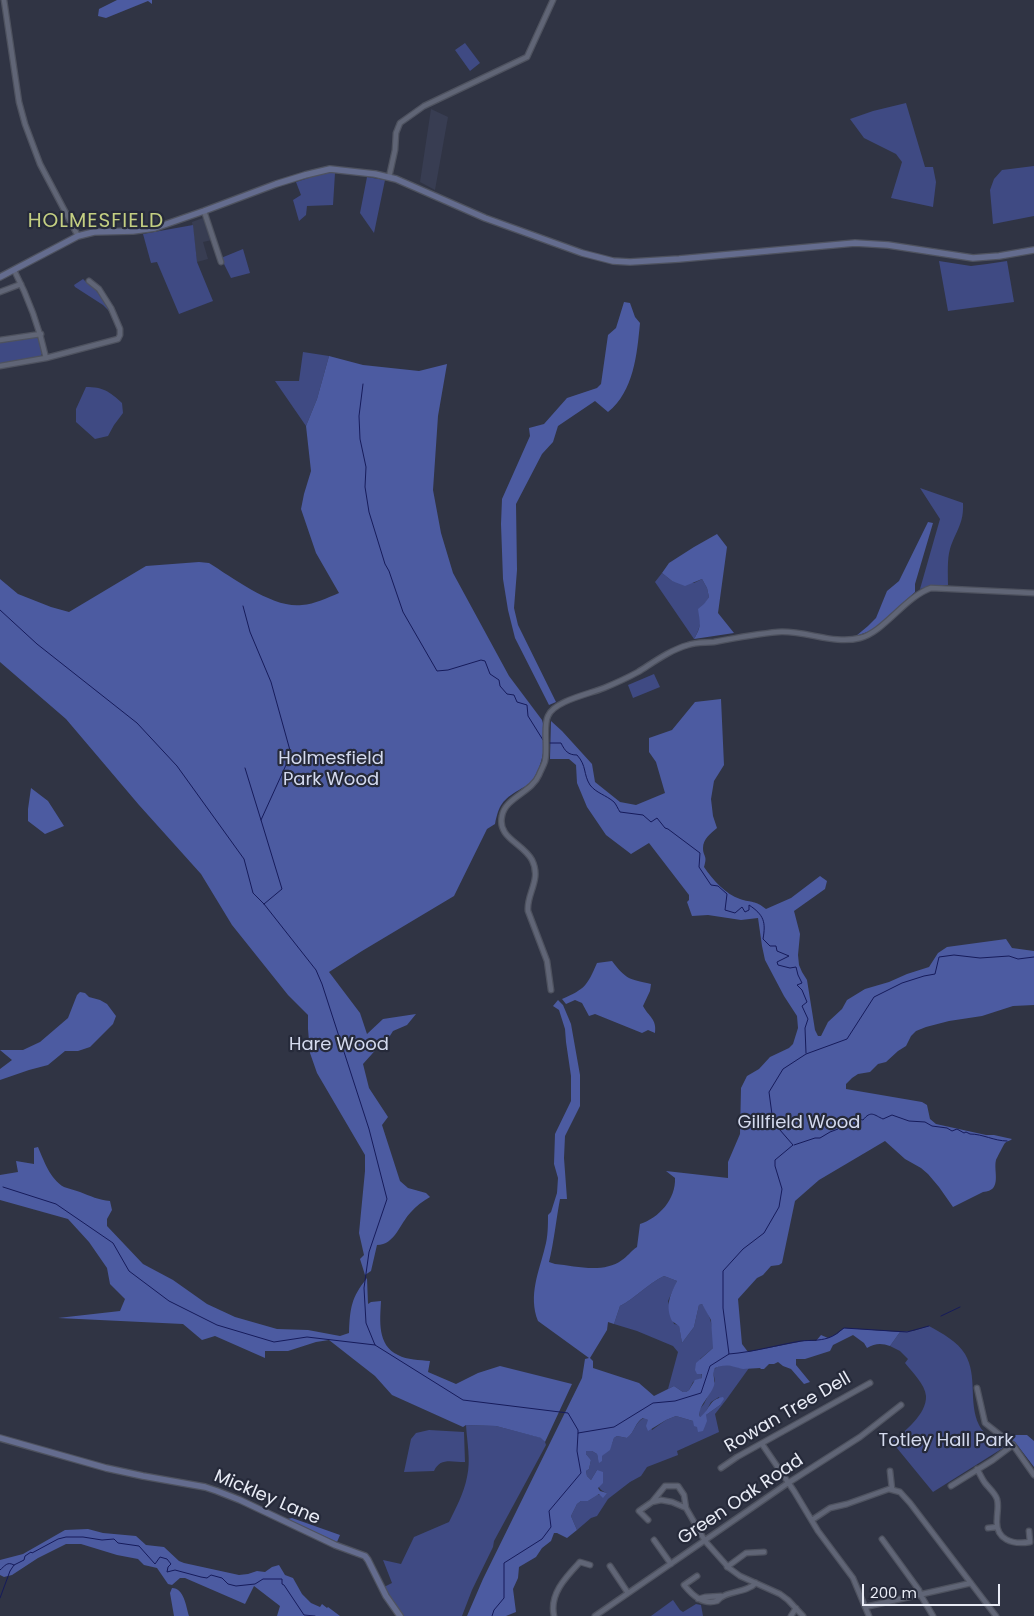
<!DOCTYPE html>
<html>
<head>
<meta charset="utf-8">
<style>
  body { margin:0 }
  #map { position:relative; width:1034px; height:1616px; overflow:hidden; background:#303444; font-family:Poppins,sans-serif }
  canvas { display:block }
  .scale { position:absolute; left:862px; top:1584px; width:138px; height:22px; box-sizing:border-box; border:2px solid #e8ebf5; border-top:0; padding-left:6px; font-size:15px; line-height:18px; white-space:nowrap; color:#e8ebf5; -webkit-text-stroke:4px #262a3a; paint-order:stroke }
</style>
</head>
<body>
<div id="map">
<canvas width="1034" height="1616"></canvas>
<div class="scale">200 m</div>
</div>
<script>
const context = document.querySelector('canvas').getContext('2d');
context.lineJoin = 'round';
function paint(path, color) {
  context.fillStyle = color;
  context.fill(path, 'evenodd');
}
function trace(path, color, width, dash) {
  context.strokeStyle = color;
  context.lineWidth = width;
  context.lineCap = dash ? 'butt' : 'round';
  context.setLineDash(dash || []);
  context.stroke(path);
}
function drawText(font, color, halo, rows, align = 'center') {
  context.font = font + ' Poppins,sans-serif';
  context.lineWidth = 4.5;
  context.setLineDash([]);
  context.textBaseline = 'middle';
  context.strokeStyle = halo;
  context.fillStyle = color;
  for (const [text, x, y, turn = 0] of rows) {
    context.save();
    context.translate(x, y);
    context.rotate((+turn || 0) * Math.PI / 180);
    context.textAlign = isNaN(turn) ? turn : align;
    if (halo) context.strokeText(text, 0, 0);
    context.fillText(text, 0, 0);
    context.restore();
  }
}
const built = new Path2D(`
  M431,109L448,117L435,190L420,182Z
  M203,218L212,240L203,242L208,259L197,262L192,222Z`);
const green = new Path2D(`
  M465,43L480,63L470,71L455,50Z
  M906,103L925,167H933L936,182L933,207L891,198L902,162L896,154L864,138L850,119L873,111Z
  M1034,166V216L993,224L990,190L994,179L1002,170Z
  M324,173H335L333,205L307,206L306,215L299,221L293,200L301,195L296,182Z
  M367,177L385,180L374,233L360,213Z
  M193,225L197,262L213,301L179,314L157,262L151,263L143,234Z
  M243,249L250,273L231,278L221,258Z
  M939,261L971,266L987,264L1007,261L1014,302L948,311Z
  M83,279L87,283L94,287L111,313L103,305L75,287L74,285Z
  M34,337L40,339C41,346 45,353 39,358L0,365V343Z
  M303,352L329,356L317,399L306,426L275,381H299Z
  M86,387C103,387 109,391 122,403L123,413L114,425L108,436L95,439L76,422V409Z
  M920,488L963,503C964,524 956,530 950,549C947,559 948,574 948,585L930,586L920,589L940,519Z
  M662,573L672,581L694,583L702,579L707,588L709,597C698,613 704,623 694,639L655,582Z
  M654,674L660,687L633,698L628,685Z
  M664,1276L677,1281L668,1301L674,1324L679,1325L682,1343L694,1327L699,1305L702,1304C712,1316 714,1333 713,1348L700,1359L702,1378L693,1382L689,1390L686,1392H683L674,1386L668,1389L678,1352L673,1346L637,1331L614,1324L620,1306C636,1298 647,1284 664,1276Z
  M929,1326C942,1333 958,1342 965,1354C978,1376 968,1402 979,1425C983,1434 994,1439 1002,1445L1003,1448L933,1492L892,1442C904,1432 927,1414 926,1396C925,1384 912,1372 905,1363L908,1359L900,1351L890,1346L900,1332L913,1331Z
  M729,1365C736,1366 742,1369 749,1368L726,1400L715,1414L719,1432L677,1451L678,1455L647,1467L641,1476L630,1482L608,1499L597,1516L591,1518L577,1530L571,1516L577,1504L581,1501H588L597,1495L607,1493C595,1489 598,1481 597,1470L591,1480L587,1476L586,1471L589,1469L591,1460L586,1454V1451H592L597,1454L598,1458C607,1453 611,1448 614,1438L617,1436L627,1438C635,1432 635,1422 644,1418L648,1420L652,1430L666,1420L676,1416L693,1421L706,1415L720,1405L719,1397L711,1402L704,1415L700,1417L699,1410L704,1404L715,1381L713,1371C717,1365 723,1365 729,1365Z
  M466,1425L496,1426L542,1438L545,1442L546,1445L494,1541L493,1547L472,1590L462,1616H403L384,1587L392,1583L383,1560L401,1564L414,1537L449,1522C456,1508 464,1493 467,1477C471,1461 467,1442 466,1425Z
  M429,1430L464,1432L465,1462C452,1462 440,1457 434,1471L404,1472L411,1439L416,1433Z
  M673,1600L680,1610L683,1612L696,1604L701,1605L703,1616H651Z`);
const forest = new Path2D(`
  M117,0H152V4L148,1L106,18L98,16L99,9Z
  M624,302L630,303L635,317L640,323C637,354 634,391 608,412L595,401L558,426L553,442L542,454L516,504L517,570L514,608L518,625L556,702L549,705L515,638L508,610L503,579L501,524L502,499L530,436L529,428L544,424L567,398L597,388L601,384L608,335L616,328Z
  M329,356L363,365L419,371L447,364L438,416L433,490L441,533L453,573L509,676L542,720C548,738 543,766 532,781C529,785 523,787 519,790C502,800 499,805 495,824L487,829L454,896L362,951L329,972L360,1013L367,1034L383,1019L416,1014L407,1025L393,1031L388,1039L380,1045L363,1064L369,1088L388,1117L382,1125L400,1181L408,1188L426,1193L430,1197C423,1201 416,1206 411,1212C400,1223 395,1245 377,1245L371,1271L365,1275L360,1259L364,1255L359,1233L365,1171V1155L317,1073L310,1053L308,1029V1015L288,995L232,925L201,874L139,805L66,719L0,662V579L18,594L51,607L69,612L146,566L199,562L209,563C233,578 274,609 302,605C315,604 327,598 339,593L316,553L301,509L304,494L311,471L306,426L317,399Z
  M928,522L933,523L915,584V592L873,630L856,636L868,626L876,618L887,591L899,581Z
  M717,534L727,547L718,613L734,633L694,639C702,626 700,623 698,609L704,604L709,597L707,588L702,579L685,586L672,581L662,573L669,563L694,547Z
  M721,699L724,765L714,781L711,799L713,816L717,828C711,833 703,839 703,848C703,857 708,855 704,867C713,880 725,894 740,899C752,903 755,900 766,909L791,898L820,876L827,881L825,889L794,911L800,934L798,955L799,965L802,972L807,980L815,1030L818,1036H821L828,1022L842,1009L847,1000L865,989L889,982L907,974L929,967L938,953L947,947L1006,939L1012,948L1034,951V1005L1013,1006L982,1016L949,1021L926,1027L916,1031L911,1036L906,1046L898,1051L886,1062L878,1064L870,1072L858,1074L852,1078L846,1084V1089L922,1102L927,1105L930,1119L936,1124L986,1135H994L1012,1139C1010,1141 1007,1141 1005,1143C1004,1144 997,1158 996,1160C993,1171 1003,1191 983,1192L953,1207L939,1187L928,1174L921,1168L905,1159L885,1141L819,1180L795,1201L782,1263L779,1265L771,1266L763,1275L757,1278L738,1299L742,1344L748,1352L804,1341H816L821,1335L828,1338L837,1334L844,1328L900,1332L890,1346C882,1343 875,1343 867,1348L864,1343L853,1335L833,1345L830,1351L805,1359H796V1365L810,1382L804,1384L791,1369L783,1366L778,1362L774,1364H769L764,1369H761L760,1368C755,1368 749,1369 743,1369C732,1367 728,1363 715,1368C711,1375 717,1381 713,1388C709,1397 697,1408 700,1417C710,1410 709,1399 723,1397L724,1399L720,1405L706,1415L707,1421L703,1431L698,1432L697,1427L694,1426L693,1421L676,1416L666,1420L648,1431L646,1426L648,1420L643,1418C635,1422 635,1432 627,1438L617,1436L614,1438L610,1450L602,1456V1461L599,1463L597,1454L592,1451H586V1454L591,1460L589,1469L586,1471L587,1476L591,1480L597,1470L603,1472V1483L598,1488L600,1491L607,1493L603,1498L599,1494L588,1501H581L577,1504L571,1516L577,1530L567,1538L557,1533H554L551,1541L542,1548L536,1557L519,1567L518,1578L513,1589L516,1612L506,1616H467L483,1579L582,1378L585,1359L589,1358L538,1321C528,1295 539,1272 545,1247C548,1237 548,1225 548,1215L551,1212L557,1193L558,1178L554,1164L555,1134L571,1101V1076L566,1042L565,1029L559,1010L553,1006L558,1000L563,1005L571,1024L580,1075V1106L565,1136L564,1158L567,1199H560C556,1220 554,1242 549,1262L555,1264C576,1266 603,1274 622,1260C627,1257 631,1251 637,1247L640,1224C659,1218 676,1199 675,1178L666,1171L728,1178V1162L740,1134L741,1088L747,1076L759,1069L770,1057L789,1048L793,1044L798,1028L797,1016L784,996L765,960L762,946L758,918L741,920L708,915L692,916L687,902L689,900V895L649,843L631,854L606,835L587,807L577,783L576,765L569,759H550L551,721L562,731L592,764L595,782L620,802L636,805L665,793L656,762L649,752V738L672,730L695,702ZM664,1276L677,1281C670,1295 665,1306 672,1321L679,1326L682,1343L694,1327L699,1305L702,1304L711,1320L713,1348L696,1363L695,1370L697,1374H702V1378L695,1380L689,1390L686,1392H683L674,1386L654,1396L639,1383L593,1368V1361L590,1358L607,1330L608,1322L614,1324L620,1306C636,1298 647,1284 664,1276Z
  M31,788L48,801L64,826L45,834L28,821V809Z
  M612,961C626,979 628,979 651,984L650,991L643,1006C649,1017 657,1019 655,1033L648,1030L642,1033L595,1014L589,1016L582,1003L575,1000L566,1004L562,999C585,989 587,986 597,963Z
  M80,992L85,993L89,997L100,1000L107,1004L116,1016L113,1024L90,1047L78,1051H65L48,1065L29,1070L0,1080V1069L12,1060L0,1050H23L40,1042L68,1018L77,995Z
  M38,1147C44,1161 50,1179 64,1187C69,1189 75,1190 80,1192C90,1196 99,1200 110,1201L112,1210L107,1219V1226L143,1264L173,1280L207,1304L235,1317L277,1329L308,1330L340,1336L349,1333C350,1308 351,1298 367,1278L368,1304L371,1302L381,1301C380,1321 377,1345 398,1355C407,1360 420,1360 430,1361L428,1372L456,1384L478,1373L500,1366L572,1384L545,1442L541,1438L496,1426L466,1425L463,1427L392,1395L375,1376L329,1340L316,1342L288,1351H265V1358L215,1336L202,1340L183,1324L58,1318L120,1311L125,1299L110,1284L107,1268L89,1242L68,1219L0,1200V1175L18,1172L16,1161L34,1164V1148Z
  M1015,1435H1027L1034,1441V1467L1015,1442L1008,1438Z
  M292,1518L340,1535L337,1542L287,1519Z
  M88,1529L103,1533L136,1536L146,1545L164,1547L179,1561L184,1563L239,1575L248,1574L257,1571L265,1572L272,1567L279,1565L285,1575L293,1578L302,1594L311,1603L320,1607L322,1604L327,1608L328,1607L340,1616H277L280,1606L254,1586L245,1604L185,1578H180L172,1585L168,1584L157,1568L144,1565L138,1559L117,1555L81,1544H66L38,1558L12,1575L4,1577L0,1575V1560L23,1554L65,1530Z
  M172,1588C184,1588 186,1606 189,1616H174L170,1593Z`);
const stream = new Path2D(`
  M363,384L359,416L360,439L366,467L365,487L369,512L385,564L389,571L403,612L437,671L448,670L481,660L485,661L490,674L499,680L500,686L507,694L514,695L517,702L527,705L528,716L543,740
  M243,606L250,632L271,682L291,754L261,820L282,889L264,904
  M0,610L37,644L137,723L177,766L244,859L253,893L264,904L316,970L322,984L369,1129L387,1199L369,1252L364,1288L366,1323L375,1345L463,1400L568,1413L578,1430V1433
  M548,743H561C565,751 568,755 577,755C587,766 583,774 590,785C596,793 606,795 614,802C616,804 618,809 620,812L643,815L651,822L657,818L665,828L668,829L700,853L699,867L711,885L718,886L727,894L725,910L735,913L742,907L745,912L749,910V905C764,915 766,922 763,939L770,946H776L777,951L789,956L777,962L778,965L790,968L796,967L798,975L802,983L797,985L802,990L807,1002L802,1006L808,1019L805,1028L806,1053
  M245,768L261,820
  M794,1145L815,1138H820L830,1132L838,1129L843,1124L848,1121L852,1122C855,1117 859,1119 863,1120C871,1110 874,1115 883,1119L892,1115L909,1121L925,1122L932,1126L947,1128L952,1131L957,1129L964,1133L966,1132L970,1134C983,1134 994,1141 1007,1141
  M3,1187L56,1204L113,1243L129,1271L169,1301L217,1325L274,1342L307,1337L375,1345
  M941,1316L960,1307
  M729,1354C754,1352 777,1345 801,1341C810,1340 819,1341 828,1338C835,1336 838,1332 844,1328L907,1332L929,1326
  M0,1570C5,1566 7,1561 14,1565
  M0,1598L10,1571L14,1565L24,1560L25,1556L31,1552L32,1553L58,1539L66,1537H83L102,1540L114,1539L118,1543L139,1546L155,1564L160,1557L167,1559L171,1564L168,1567L167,1572L175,1570L201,1577L207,1578L211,1575L222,1578L228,1584L236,1586L255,1584L263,1579H282V1584L284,1585L304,1615L315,1616
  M492,1616L494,1610L504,1598V1563L542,1539L551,1527L549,1511L581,1473L577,1451L578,1433L614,1427L653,1403L675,1401L701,1393L710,1366L729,1354L723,1308V1271L743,1249L764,1233L779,1207L782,1189L775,1166V1160L793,1145L773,1122L769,1092L783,1069L806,1054L847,1039L874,997L902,983L924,976L935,974L939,957L954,955L980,958L1009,956L1018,959L1034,957`);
const street = new Path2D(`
  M4,0L19,102L25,124L40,164L78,236
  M389,177L395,150L396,133L400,123L424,106L527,57L553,0
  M204,211L221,262
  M14,270C29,299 39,326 46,358
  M0,292L21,284
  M0,340L41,334
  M0,366L46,358L118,339L120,335V329L111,308L99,289L89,281
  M551,990L547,961L528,911C526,894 542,880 532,860C523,843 497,838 502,816C505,798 532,792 539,775C541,770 544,765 545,761C548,748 543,726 548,716C554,701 589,694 604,688C616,683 627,678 638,672C654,662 670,650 688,645C696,642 706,643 714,642C735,638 756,634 778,632C805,630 834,645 860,638C884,632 905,597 931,588L1034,593
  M977,1388L985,1423L1013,1445L1034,1475
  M762,1444L794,1491L818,1531L853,1578L869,1616
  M721,1468L737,1457L870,1383
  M977,1469C980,1474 982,1479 985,1483C989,1488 995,1493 997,1499C999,1506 997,1512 997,1519C995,1540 1013,1545 1030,1542L1029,1531
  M890,1471L892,1489
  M951,1486L993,1460L1013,1445
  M652,1502L665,1486H678L684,1495L686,1508
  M648,1520L639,1511L652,1502L661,1500L672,1502L686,1508L705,1541L729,1568L740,1576L780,1594L788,1600L803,1616
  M812,1520L830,1508L847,1504L889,1489L900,1492L910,1503L996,1616
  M988,1528L997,1527
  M882,1539L919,1590L920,1594L933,1616
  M654,1540L671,1564
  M610,1566L628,1593
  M727,1567L746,1553L764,1552
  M697,1576L684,1585C693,1596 703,1605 717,1601C726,1590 745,1594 756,1583
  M698,1599L705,1597L721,1596
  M865,1607L971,1583
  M554,1616C549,1594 566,1577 580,1562L590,1565
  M595,1616L788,1483L860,1437L901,1405
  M791,1616L796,1608`);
const secondary = new Path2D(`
  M0,277L78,236L94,232L133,231L155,228L204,211L276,184L305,175L330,169L375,174L396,179L485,218L582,253L613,261L630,262L679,259L855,243L888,245L973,258L999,256L1034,250
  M0,1438L106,1468L143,1476L205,1487L217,1491L240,1500L335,1545L365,1556L368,1560L386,1596L400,1616`);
const parkNames = [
  ["Holmesfield",331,759],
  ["Park Wood",331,780],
  ["Hare Wood",339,1045],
  ["Gillfield Wood",799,1123],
  ["Totley Hall Park",946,1441]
];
const streetNames = [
  ["Rowan Tree Dell",788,1413,-30],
  ["Mickley Lane",267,1498,23],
  ["Green Oak Road",741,1500,-34]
];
const quarterNames = [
  ["HOLMESFIELD",96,222]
];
paint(built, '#383d52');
paint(green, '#3f4a83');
paint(forest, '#4c5ba1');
trace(stream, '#161b5b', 1);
trace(street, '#4e525f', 7);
trace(secondary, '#4e525f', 8);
trace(street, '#606576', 4.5);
trace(secondary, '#646c8e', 5.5);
drawText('18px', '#d4daee', '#262a3a', parkNames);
drawText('18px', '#e8ebf5', '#262a3a', streetNames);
context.letterSpacing = '1px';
drawText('20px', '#c4cf82', '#262a3a', quarterNames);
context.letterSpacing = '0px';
</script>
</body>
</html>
